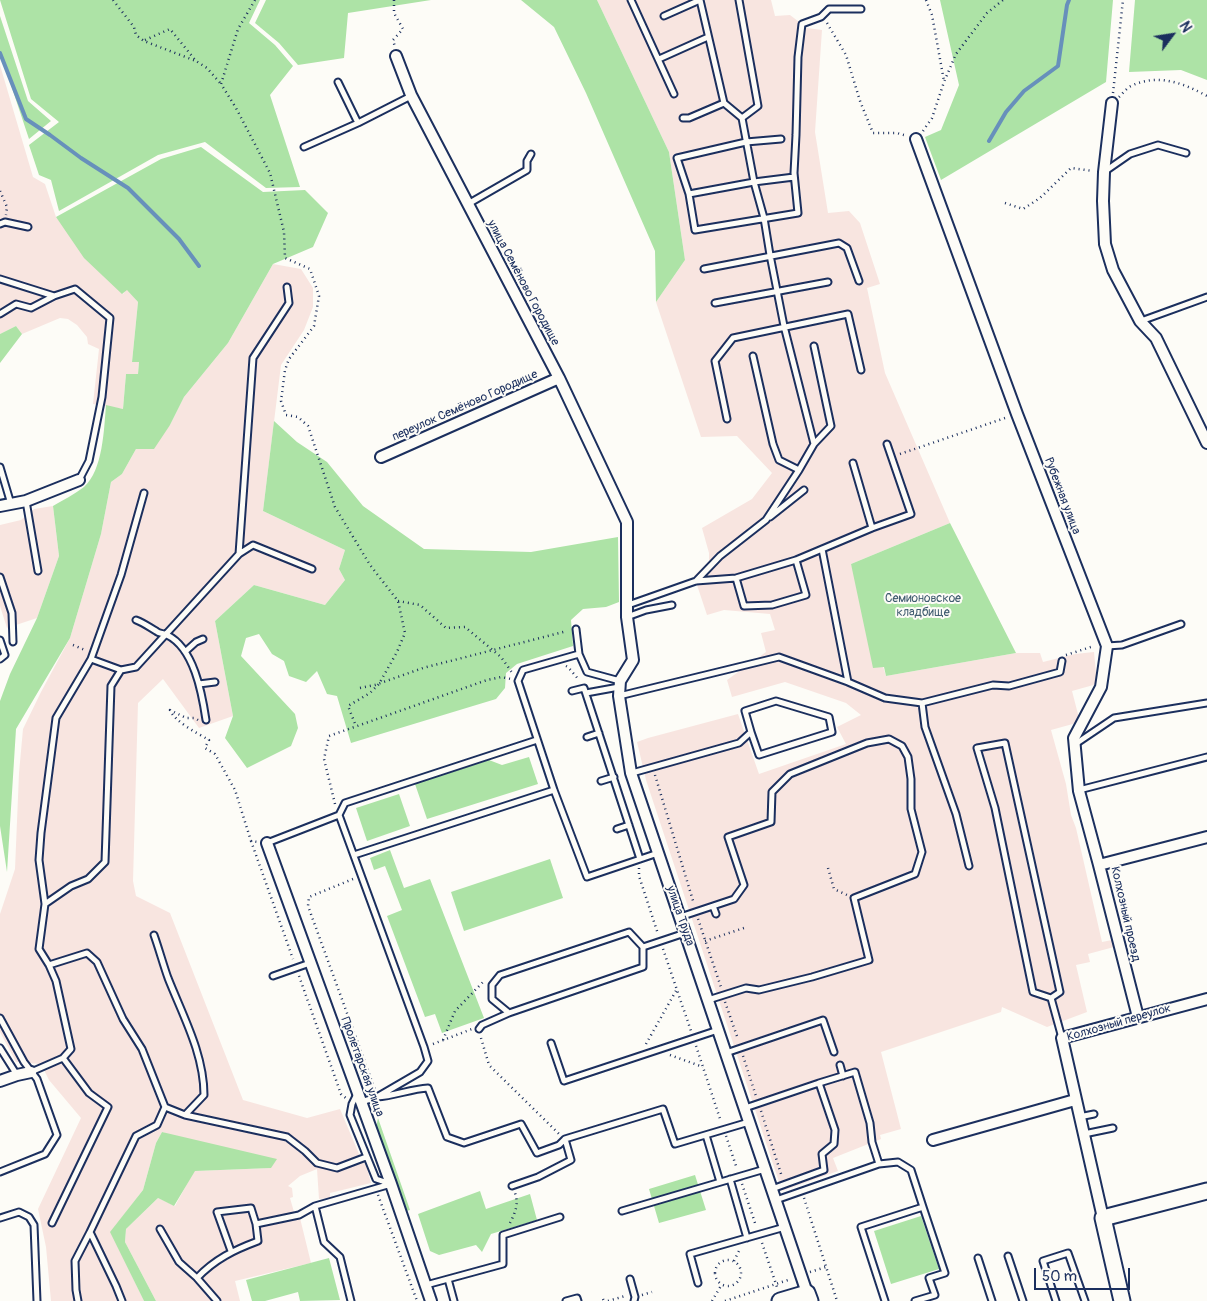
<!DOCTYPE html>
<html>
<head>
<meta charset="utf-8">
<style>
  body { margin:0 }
  #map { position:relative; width:1207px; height:1301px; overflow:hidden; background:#fdfcf7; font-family:Pangolin,sans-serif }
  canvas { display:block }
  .north { position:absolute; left:1147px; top:10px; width:50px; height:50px; -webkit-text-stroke:4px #fdfcf7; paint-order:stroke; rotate:59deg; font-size:14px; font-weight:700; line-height:20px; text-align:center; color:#1b2f5e }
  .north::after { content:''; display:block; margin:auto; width:18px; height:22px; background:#1b2f5e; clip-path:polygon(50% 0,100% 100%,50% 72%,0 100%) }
  .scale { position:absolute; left:1034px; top:1268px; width:96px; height:22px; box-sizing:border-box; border:2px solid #1b2f5e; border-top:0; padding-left:6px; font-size:15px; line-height:18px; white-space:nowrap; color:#1b2f5e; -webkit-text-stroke:4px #fdfcf7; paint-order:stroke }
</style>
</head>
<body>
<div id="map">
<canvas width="1207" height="1301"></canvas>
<div class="north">N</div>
<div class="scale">50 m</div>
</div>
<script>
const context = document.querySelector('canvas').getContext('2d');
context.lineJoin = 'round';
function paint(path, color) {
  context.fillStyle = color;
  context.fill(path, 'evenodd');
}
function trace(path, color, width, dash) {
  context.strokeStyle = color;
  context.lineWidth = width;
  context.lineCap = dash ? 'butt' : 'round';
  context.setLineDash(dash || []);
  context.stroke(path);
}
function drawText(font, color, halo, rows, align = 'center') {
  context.font = font + ' Pangolin,sans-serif';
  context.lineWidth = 4;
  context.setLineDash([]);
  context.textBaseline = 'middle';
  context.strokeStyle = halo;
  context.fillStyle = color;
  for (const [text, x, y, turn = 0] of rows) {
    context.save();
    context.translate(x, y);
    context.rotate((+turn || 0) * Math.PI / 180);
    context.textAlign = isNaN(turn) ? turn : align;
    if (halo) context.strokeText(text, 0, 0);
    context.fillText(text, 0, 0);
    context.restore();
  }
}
const built = new Path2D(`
  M597,0H771L775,16L790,15L807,28L822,30L815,132L828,213L849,211L860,223L880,284L867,288L885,373L950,523L851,564L886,676L1016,653H1040L1043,662L1075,654L1094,652L1097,684L1072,691L1080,722L1051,730L1066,784L1071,815L1076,828L1102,942L1112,940L1114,947L1088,954L1090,962L1076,965L1087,1012L1047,1027L1002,1007L1001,1012L881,1052L901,1129L880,1135L881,1139L833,1158L838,1171L782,1191L646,780L637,742L648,738L738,714L759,774L846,744L837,727L861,715L846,703L785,682L732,697L727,680L766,652L761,633L775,630L770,614L724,610L707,615L694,576L709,561V553L702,528L752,499L772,473L737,436L701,437L656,302L685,260L669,152Z
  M0,65L33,177L45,184L56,217L123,294L127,289L138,302L132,362H139L138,374H126L123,409L93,404L99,349L88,344L87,337L77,325L68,319L60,318L22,334L16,326L0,334Z
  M273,264L301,269L313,288V307L304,330L281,365L263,511L345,550L339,569L345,580L325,605L254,585L215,621L233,716L199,728L163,679L138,703L133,881L136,896L170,913L243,1100L307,1118L340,1109L359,1154L367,1168L371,1183L330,1193V1198L319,1199L317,1169L300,1176L288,1186L292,1188L293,1197L290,1198L294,1212L300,1218L311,1263L235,1281L240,1301H156L125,1242L126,1229L158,1198L175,1206L194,1171L270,1168L162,1132L156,1143L143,1190L111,1232L144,1301H51L46,1247L38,1209L81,1118L49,1080L41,1064L16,1062L0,1032V914L15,869L19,773L23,729L41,692L70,638L101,534L111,482L122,474L136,449L170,425L184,397L228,343Z
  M53,506L59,556L37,618L7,628L0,606V525L21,520L34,509Z`);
const green = new Path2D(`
  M0,0H260L249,23L275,45L293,66L270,95L300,187L266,188L205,142L158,155L59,211L51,180L39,175L29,145L59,122L31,99Z
  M266,0H431L348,13L344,58L298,65L279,43L255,23Z
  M521,0H597L669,152L685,260L656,302L655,251L586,93L554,27Z
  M940,0H1113L1106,82L941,180L925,137L941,130L959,85Z
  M1135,0H1207V80L1181,70L1129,72Z
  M0,16L28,101L51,121L29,139L0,52Z
  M201,147L263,192L305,190L328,213L313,247L273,264L228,343L184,397L170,425L154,449H136L122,474L111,482L101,534L70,638L16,729L7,872L0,826V701L10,674L37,618L59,556L53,506C63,500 75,494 84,487C103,470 104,429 106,405L123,409L126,374H138L139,362H132L138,302L127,290L122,294L84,258L56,217L161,159Z
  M16,326L22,334L0,363V334Z
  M274,421L297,442L327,462L363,506L424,549L531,552L618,537L619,602L606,607L583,609L571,620L573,646L517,664L506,673L505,688L496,699L351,743L337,696L327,694L317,671L306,682L289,676L284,661L272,654L259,634L246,638L241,656L295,714L298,728L291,746L247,768L225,738L233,716L215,621L254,585L325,605L345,580L339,569L345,550L263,511Z
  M950,523L1016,653L886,676L884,667L873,668L851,564Z
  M529,757L538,784L427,819L415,784L489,760L502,765Z
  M399,794L410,826L367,841L356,808Z
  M390,850L404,888L430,879L484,1018L442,1033L435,1014L425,1017L387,916L402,910L385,866L374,870L370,858Z
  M550,859L563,898L464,931L451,892Z
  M378,1118L410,1210L406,1211L376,1128Z
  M162,1132L277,1159L271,1168L195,1171L174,1206L158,1198L126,1229L125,1242L156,1301H144L110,1232L143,1190L156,1143Z
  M695,1175L706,1210L659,1223L649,1189Z
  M480,1191L486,1209L530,1194L537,1220L491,1234L482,1252L476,1245L439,1255L430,1251L418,1214Z
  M921,1216L939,1269L891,1284L874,1231Z
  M329,1258L340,1300L300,1301L298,1292L265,1301H252L246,1280Z`);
const stream = new Path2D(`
  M0,53L26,119L50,135L81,158L128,188L179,239L199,266
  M989,141L1006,112L1024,91L1058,66L1067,5L1069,0`);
const path = new Path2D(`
  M113,0L134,27L136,35L144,41L196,61
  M255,0L238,29L221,84L236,108L270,173L284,232L285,258L310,269L319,296L314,326L289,359L285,370L281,401L286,415L298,417L308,426L335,507L370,565L398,601L405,633L397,652L379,684L370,693L348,706L356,726
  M394,0V13L403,29L393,40L395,47
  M926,0L932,15L944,81
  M827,23L846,55L860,101L873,133H897L907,136
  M145,40L170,29L196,61L207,68L221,84
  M1113,93L1123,0
  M1119,97C1123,93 1127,88 1131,86C1158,73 1183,83 1207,96
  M923,131L932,118L944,82L956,54L987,13L1003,0
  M0,191L7,207L6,215
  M1005,203L1023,209L1040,198L1071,168L1093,171
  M900,454L1008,417
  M398,601L420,605L446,628L465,627L501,657L513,674
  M73,645L85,650
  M1066,655L1094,646
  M566,666L568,667L579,680
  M360,688L375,685L423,668L567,631
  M198,720L195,718H186L170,710C175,722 197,733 209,740L205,748L215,754L235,790L251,841L258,842
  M655,775L694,904
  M335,804L324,759L329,736L487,680L501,677L511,679
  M251,841L293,959
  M639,868V876L658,934
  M828,868L834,889L847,895
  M353,879L309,897L308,906L375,1090
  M698,919L721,987
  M705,941L744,928
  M663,949L691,1031
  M299,976L341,1094L347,1099
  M725,1002L738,1039
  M481,1038L489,1065L559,1134
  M443,1040L455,1011L483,982
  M433,1044L472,1029
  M646,1044L677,989
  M696,1046L721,1122
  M670,1055L703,1067
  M743,1056L756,1096
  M378,1105L381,1119
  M761,1111L782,1177
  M726,1136L737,1169
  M742,1184L756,1226
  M378,1195L417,1301
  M804,1198L837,1301
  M510,1223C515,1213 519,1204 515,1193
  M762,1243L777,1287
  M715 1273a13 13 0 1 1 26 0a13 13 0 1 1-26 0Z
  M734,1261L740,1249
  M810,1272L826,1267
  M642,1295L652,1292
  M603,1299L604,1301
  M608,1301L625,1296
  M712,1301L722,1284
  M725,1301L791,1279`);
const lane = new Path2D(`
  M631,0L674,94
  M700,0L724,103L742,118
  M664,16L700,0
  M659,59L708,37
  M338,82L358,123
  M683,118H689L724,103
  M781,139L746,142L677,158L689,194L754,182L794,177
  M304,147L358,123L411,96
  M1104,172L1130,154L1158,145L1186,153
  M689,194L695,230L798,213L794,173L796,135L798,57L802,24L821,17L829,9H861
  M468,204L527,170V161L531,154
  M0,224L5,222L28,227
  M704,269L839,243L847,248L859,281
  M0,279L54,296
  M715,303L828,282
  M0,314L16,304L31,308L54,296L75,289L110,318L102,397L89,461L79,480
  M1141,321L1207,297
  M753,356L773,444L779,460L799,470
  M727,419L715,361L733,338L848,314L861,370
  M814,444L831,426L814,346
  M853,463L872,528
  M0,467L11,504
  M26,501L38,571
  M770,517L804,490
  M822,549L848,682L885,698L922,703L993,685L1009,686L1060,672L1062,661
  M239,554L253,358L289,303L287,287
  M0,577L12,613L13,642
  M736,578L744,606L772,605L806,595L796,560
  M696,581L720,556L766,520L799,470L814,444L784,326L770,255L764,218L754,182L742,118L758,106L739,0
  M628,605L696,581L736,578L796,560L872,528L911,514L887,444
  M627,617L646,610L672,605
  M136,620C144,623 149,627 156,631C159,634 163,633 167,635C194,648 202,693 206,720
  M576,629L579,654
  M0,640L5,655L0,659
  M1107,646L1122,645L1181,624
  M186,651L196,642L203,639
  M121,670L136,667L239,554L253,545L312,569
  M620,681L587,672L579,654L523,670L518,681L554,790L587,877L658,853
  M199,684L215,682
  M572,691L584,688L640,859
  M586,693L619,687
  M619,696L779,657L848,682
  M922,703L925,727L956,814L969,866
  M587,737L599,733
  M1005,743L1060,992L1051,998L1033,992L995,808L977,748Z
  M1074,745L1114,718L1207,703
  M632,773L739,743L751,732L745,711L776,701L829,717L832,732L759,755L751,732
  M601,781L614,777
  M1079,790L1207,757
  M339,815L424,1047L428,1061L420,1072L377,1097L361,1102
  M617,829L629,825
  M267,843L339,815L345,803L537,740
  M354,855L554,790
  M45,904L71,886L88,879L105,862L111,686L121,670L91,659
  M713,906L716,914
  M680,917L734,899L744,885L728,837L771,822L772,792L790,774L867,743L889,739L902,746L908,757L911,779V809L922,852L915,874L854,898L869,960L812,977L759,990L746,988L708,1000
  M154,935C159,949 163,964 168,978C183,1016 204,1054 204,1095L185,1115L165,1107
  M643,947L629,932L500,975L492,985V999L509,1013L643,967V947L685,933
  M273,976L310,963
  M1051,998L1062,1038
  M0,1018L24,1062L37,1079L57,1135L45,1154L0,1172
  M479,1029L482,1025L509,1013
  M551,1043L564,1081L718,1030
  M0,1048L17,1075
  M726,1053L823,1020L834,1052
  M840,1065L843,1076
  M31,1072L63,1058L71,1049L56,981L49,965
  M819,1083L855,1072L870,1123L872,1142L879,1164
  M357,1094L352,1104L350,1115L376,1179L391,1184
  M377,1097C395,1096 410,1089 428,1088L447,1137L464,1143L521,1124L537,1153L559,1145L565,1139L663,1109L675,1144L749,1122
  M745,1108L819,1083L835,1130L834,1144L822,1154L824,1170L772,1189
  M185,1115L287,1137L305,1151L317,1163L337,1168L366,1157
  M1079,1117L1094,1114
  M1084,1134L1113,1128
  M706,1135L720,1182
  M730,1179L747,1238
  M512,1186L538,1177L571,1160L565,1139
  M776,1200L879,1164L898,1162L911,1170L923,1207L861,1227L885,1301
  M622,1211L765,1169
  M0,1218L19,1212L29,1217L34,1225L37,1301
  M52,1223L108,1107L89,1093L63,1058
  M256,1224L299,1215L315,1206
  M160,1229L179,1262L197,1278
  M1008,1256L1023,1301
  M978,1258L992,1301
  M630,1279L635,1297L634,1301
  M698,1283L690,1254L785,1227
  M426,1285L448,1279
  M78,1301L76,1290L75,1261L90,1232
  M122,1301L116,1286L90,1232L136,1136L157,1125L165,1107L142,1049L123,1019L97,962L87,953L49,965L39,949L45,904L39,860L41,833L56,718L91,659L121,575L144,493
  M217,1301L197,1278C215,1259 234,1250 258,1241L256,1224L251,1208L217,1212L231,1251
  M351,1301L340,1257L324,1242L315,1206L391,1184
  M454,1301L448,1279L503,1264V1235L560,1217
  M566,1301L577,1298L578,1301
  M915,1301L935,1295L929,1278L945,1273L923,1207
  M1056,1301L1043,1261L1068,1253L1085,1301`);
const street = new Path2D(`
  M396,56L411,95L559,378L627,522V617L633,660L620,681L619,696L631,773L807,1293
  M1112,103L1104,172L1103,201L1105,244L1113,270L1140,321L1156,338L1207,443
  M916,139L1017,414L1107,646L1101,687L1074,738L1079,791L1099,865
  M381,457L559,378
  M0,506L26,501L79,480
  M267,843L391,1184L431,1301
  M1138,1017L1099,865L1207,837
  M0,1081L17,1075L31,1072
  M933,1140L1075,1100
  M1103,1218L1062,1038L1207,999`);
const secondary = new Path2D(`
  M780,1301L807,1293L810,1301
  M1122,1301L1103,1218L1207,1191`);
const streetNames = [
  ["улица Семёново Городище",523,283,62],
  ["переулок Семёново Городище",465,406,-24],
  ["Рубежная улица",1062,496,69],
  ["Колхозный проезд",1125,914,77],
  ["улица Труда",680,916,71],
  ["Колхозный переулок",1119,1023,-16],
  ["Пролетарская улица",362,1067,70]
];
const parkNames = [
  ["Семионовское",923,599],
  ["кладбище",923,613]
];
paint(built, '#f8e5e0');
paint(green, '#ade3a6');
trace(stream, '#6790bb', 4);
trace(lane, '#1b2f5e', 9);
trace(street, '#1b2f5e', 14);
trace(secondary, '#1b2f5e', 19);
trace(path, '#1b2f5e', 2.5, [1, 4]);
trace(lane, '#fdfcf7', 5);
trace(street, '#fdfcf7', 10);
trace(secondary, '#fdfcf7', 15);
drawText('12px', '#1b2f5e', '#fdfcf7', streetNames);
drawText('12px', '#405c70', '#fdfcf7', parkNames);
</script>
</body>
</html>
